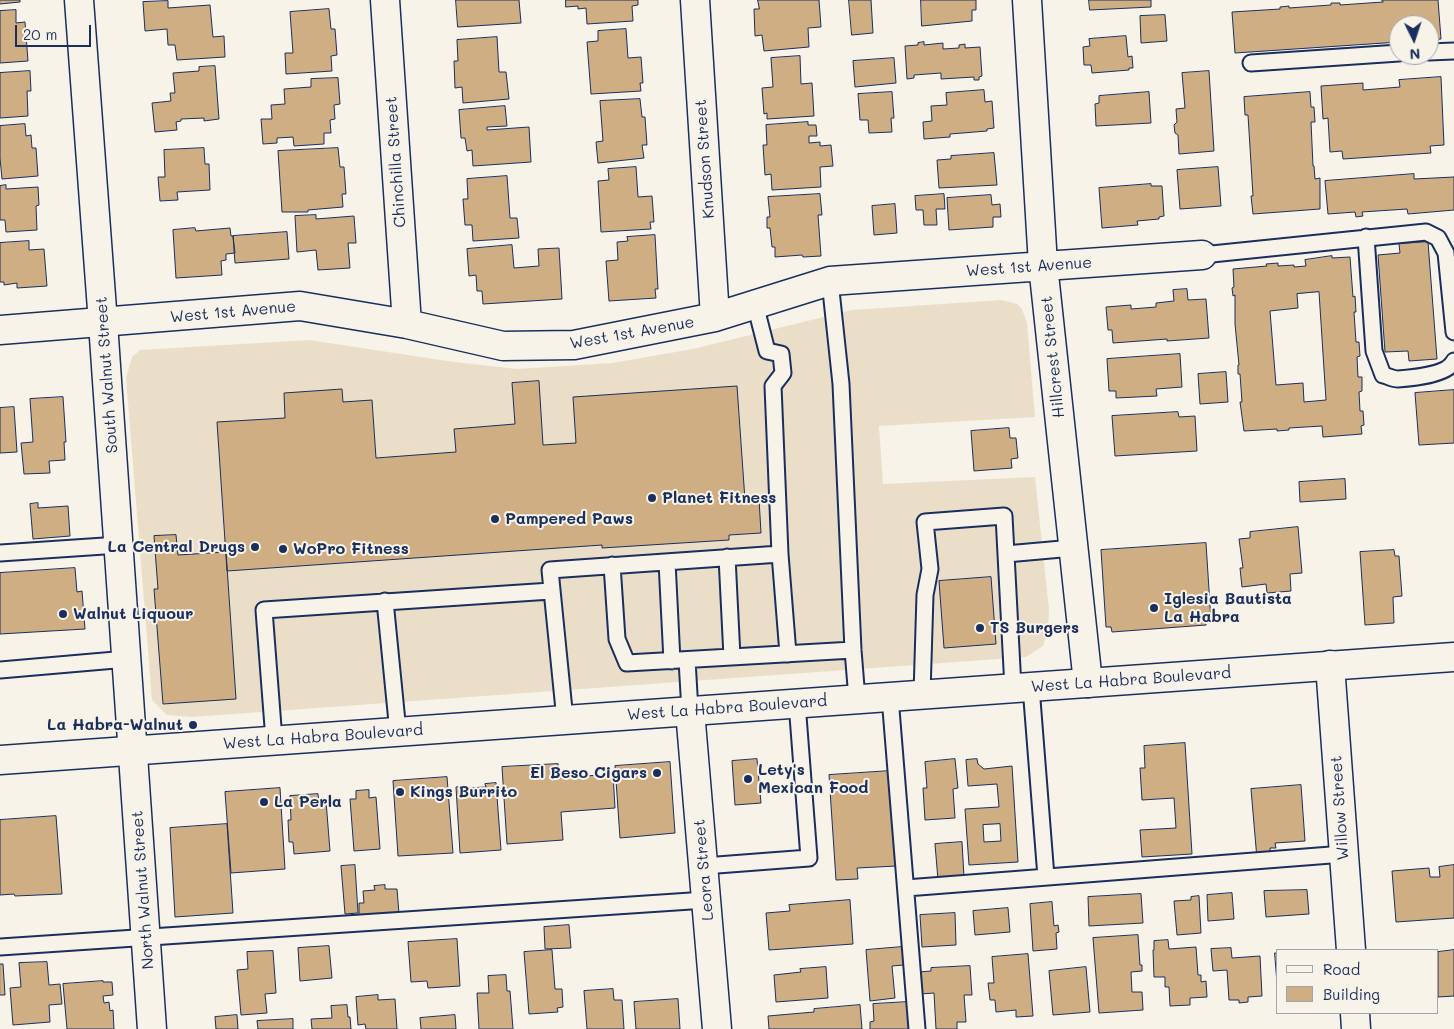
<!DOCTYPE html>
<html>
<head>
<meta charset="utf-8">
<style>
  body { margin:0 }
  #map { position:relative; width:1454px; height:1029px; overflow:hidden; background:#f7f3e8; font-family:Mali,sans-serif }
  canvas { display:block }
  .legend { position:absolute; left:1276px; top:949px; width:162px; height:65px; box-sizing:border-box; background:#f7f3e8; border:1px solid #9fa5b1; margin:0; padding:6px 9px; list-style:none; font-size:15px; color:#1b2f5e }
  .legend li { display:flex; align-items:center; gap:10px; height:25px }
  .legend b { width:25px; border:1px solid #9fa5b1 }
  .north { position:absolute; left:1389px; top:15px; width:50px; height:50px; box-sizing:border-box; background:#f7f3e8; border:1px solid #9fa5b1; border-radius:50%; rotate:176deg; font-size:14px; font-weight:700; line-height:20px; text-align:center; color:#1b2f5e }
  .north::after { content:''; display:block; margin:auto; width:18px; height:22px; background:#1b2f5e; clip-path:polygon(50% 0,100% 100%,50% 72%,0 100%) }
  .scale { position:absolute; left:15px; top:25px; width:76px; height:22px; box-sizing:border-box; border:2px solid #1b2f5e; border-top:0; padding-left:6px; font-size:15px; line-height:18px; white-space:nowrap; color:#1b2f5e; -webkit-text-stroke:4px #f7f3e8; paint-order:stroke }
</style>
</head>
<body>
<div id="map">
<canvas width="1454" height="1029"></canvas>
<ul class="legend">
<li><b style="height:6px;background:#f7f3e8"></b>Road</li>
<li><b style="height:14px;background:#ceae82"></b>Building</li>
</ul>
<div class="north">N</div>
<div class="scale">20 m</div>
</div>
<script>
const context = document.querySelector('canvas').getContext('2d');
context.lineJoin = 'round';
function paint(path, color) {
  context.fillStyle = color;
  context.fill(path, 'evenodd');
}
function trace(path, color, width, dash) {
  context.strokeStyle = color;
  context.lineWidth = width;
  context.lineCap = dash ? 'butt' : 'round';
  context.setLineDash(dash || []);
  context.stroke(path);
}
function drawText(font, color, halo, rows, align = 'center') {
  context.font = font + ' Mali,sans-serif';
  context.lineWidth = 4;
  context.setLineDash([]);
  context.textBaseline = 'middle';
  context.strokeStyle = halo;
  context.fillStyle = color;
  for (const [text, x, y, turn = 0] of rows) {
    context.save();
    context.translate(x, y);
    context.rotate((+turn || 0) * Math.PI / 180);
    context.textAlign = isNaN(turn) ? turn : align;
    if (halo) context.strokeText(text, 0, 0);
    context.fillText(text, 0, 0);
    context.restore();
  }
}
const built = new Path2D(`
  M1002,300L1017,304L1022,309L1027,323L1035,417L879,426L883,484L1035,477L1049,610L1048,632L1043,646L1026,657L192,717L167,715L152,700L126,378L132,357L140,350L309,340L454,362L517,369L612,363L693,349L852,310Z`);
const building = new Path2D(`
  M0,0H20V2L0,4Z
  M456,0H519L521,23L458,27Z
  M566,0H638V5L632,6L633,21L587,24L586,8L578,9V6L566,7Z
  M758,0H819L821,27L808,28L809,47L764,51L762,35L755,36L754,9H759Z
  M849,0H871L873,33L852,35Z
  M921,0H976V10H972V21L922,26Z
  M1089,0H1151V7L1090,10Z
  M1382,0H1438L1441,39L1429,40V25H1399V42L1235,53L1232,12L1280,9V7L1289,6V8L1331,5V3H1340V5L1383,2Z
  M168,1V8L210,5L213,37L224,36L225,57L177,60L175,45H168L167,29L145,31L143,2Z
  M329,9L331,29H335L337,55L331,56L332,71L286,74L285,53H293L290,12Z
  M16,10V23L25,22L28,61L0,63V11Z
  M1165,15L1167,41L1141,43L1140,16Z
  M626,29L628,58L641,57L643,83H640L641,91L591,94L587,42L598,41V31Z
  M1126,36L1128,57L1132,56L1133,68H1129V70L1092,73L1091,65H1084L1083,47L1090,46L1089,39Z
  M497,37L499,72H506L509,99L463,103L462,87L455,88L454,61H458L457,40Z
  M924,42V45L943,43V49L959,48V45L965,44V48L980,47L982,76L979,77V80H974V77L941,79V73L914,75V78L907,79L905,46L918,45V43Z
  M800,56L801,84L812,83L814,116L767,119V113L764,114L762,88L773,87L771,58Z
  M894,58L896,83L855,87L853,61Z
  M215,66L219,119L204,121V118L181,119V121L176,122L177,130L155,132L152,103L171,101L170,93H175L173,73L199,71V67Z
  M30,71L31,91H27L28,116L0,118V73Z
  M1209,71L1214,151L1179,154L1178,135L1175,133L1174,125L1177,122L1176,109L1185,108L1182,73Z
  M1441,77L1444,145L1430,146L1431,153L1343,159L1342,151L1330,152L1328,118L1323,119L1321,86L1363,83V90L1400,87L1399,80Z
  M338,78L340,104L334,105L335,119L330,120L331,133H324V144L294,146L293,137L277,138V143L263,144L261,119H272L271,105L285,104L284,89L311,87V79Z
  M984,90L985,102L992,101L994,128L987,129V131L950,134V137L924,139L923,122L932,121L931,106L947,105L946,93Z
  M892,92L894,118H891L892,132L869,133L868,120H860L858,94Z
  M1149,92L1151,123L1096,126L1095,104L1099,103V96Z
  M1310,92L1311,107H1314L1315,122H1311L1313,166H1314L1315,179L1320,178V209L1253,214L1251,196H1253L1248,115H1245L1244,97Z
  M640,99L642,117H645L647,145H642L644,158L598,163L596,142L603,141L600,101Z
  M505,106L507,126L487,127V130L529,127L531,162L473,166L472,150L467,151L465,138H461L459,110Z
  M808,122V125H816L817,136H809V143L820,142V146L831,145L833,166L820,167L821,187L772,190L771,174L765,175L763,145H767L766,125Z
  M25,124L26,136L31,135L32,148H36L38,176L2,179L0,158V126Z
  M204,148L205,164H209L210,190L177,192L178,200L160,201L158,177H165L164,150Z
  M338,148L340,167H344L346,194H342L343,207L308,210V212H282L278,151Z
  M994,153L997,185L939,188L937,160L951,159V156Z
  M636,167L638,197L652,196L654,222H650L651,229L601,232L598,181L609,180L608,169Z
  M1218,167L1221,206L1180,209L1177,170Z
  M1414,174V179L1454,177V210L1408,214L1407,209L1362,212L1363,216L1356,217L1355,212L1328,214L1325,181Z
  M507,176L510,218H517L519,238L473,241L472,225H465L463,199H468L467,179Z
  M1151,184V186H1162L1164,216L1159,217V219L1137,221L1138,225L1102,228L1099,188Z
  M6,185V189L38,187L39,205L36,206L37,230L6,232L5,220H0V186Z
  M820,194L822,215H818L821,256L803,257L802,255L775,257V247H772L770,228H767V217H770L768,197Z
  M944,194L945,209H936L937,225H924L923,210H916L915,196Z
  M991,195L992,205L1000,204L1001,217H993V227L949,230L947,198Z
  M895,204L897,233L874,235L872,206Z
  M316,215V219L354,216L356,243H348L350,268L318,270L316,250L297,252L295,216Z
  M195,228L196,231L230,228L231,236H233L235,253L226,254V260L221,261L222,275L176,278L173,230Z
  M287,232L289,259L235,263L233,236Z
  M655,235L658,289H655L656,298L609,301L606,261L618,260L617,242L628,241L627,237Z
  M29,241V250L44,249L47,286L17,288V283L4,285V282H0V243Z
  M1428,242L1437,359L1409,361L1408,351L1385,352L1378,255L1400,253L1399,244Z
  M512,245L514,268L539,266L538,249L559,248L562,299L483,304L482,291H477L476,275L469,276L467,249Z
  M1332,256V258L1350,257L1353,297L1355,296L1356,312H1354L1356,342H1359L1360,356L1357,357L1358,377H1362V391L1359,392L1360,411H1363L1364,425L1361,426L1362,434L1323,437L1322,426L1289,428V430L1277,431V429L1244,431L1240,402H1242L1240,374H1238V365H1239L1235,324V295L1233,296L1232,288L1234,287L1233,269L1267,266L1266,264L1278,263V266L1294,265V267L1306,266L1305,260ZM1319,292L1326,400L1304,402L1303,383L1276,385L1270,311L1298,308L1297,294Z
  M1187,289L1188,300L1206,299L1209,338L1167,341V339L1113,343L1112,330H1108L1106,307L1131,305V309L1156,307V303L1174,301L1173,290Z
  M1180,354L1182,387L1156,389L1157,396L1116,398V391H1109L1107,359Z
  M1226,372L1228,402L1200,404L1198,374Z
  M539,381L543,445L576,443L573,397L737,386L745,500L759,499L761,533L729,535V540L602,548V545L227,571L217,422L285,418L284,393L342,389L343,402L372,400L376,458L456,452L454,429L515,424L512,383Z
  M1454,390V443L1419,445L1415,393Z
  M63,397L66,442H64L65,460L49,461L50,473L24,474L21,443L33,442L30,399Z
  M14,407L17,452L0,453V408Z
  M1178,412L1179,417L1195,416L1197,451L1115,456L1112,416Z
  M1009,428L1010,438H1016L1018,458L1011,459L1012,468L974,471L971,431Z
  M1345,479L1346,499L1300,502L1299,482Z
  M38,503V508L68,506L70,536L33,539L30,504Z
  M1298,527L1302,573L1290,574L1291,591L1267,593L1266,584L1242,587L1240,568H1243L1239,539L1250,538V532Z
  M176,535L178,555L226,552L236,699L163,704L154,589H158L154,536Z
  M1206,543L1211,621H1206V625L1112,632L1111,627H1106L1101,550Z
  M1394,550L1395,556H1399L1402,596L1393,597L1394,623L1365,625L1360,552Z
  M75,568L77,592L82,591L85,629L0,634V573Z
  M991,577L996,644L944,648L939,581Z
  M1185,743L1192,854L1142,857L1140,830L1176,828L1174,798L1142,800L1140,768H1145L1144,746Z
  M757,759L761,803L735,805L732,761Z
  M955,759L958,788L953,789L955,818L925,820L923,788H927L925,762Z
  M977,759L978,764L984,769L1012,766L1018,862L969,865L965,809L999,807L997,784L968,786L966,760ZM1000,824L1001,841L984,842L983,825Z
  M670,762L675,833L620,838L615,766Z
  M558,764L559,778L613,774L615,808L561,812L563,840L507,844L502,767Z
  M890,771L897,866L857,868L858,879L836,880L829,775Z
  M447,777L453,853L398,856L393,781Z
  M496,783L501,850L460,853L456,787L466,786V788L486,787L485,784Z
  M1301,785L1305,841L1275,843L1276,848H1270L1271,858L1257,859L1251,789Z
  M280,788L285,869L231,873L225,792Z
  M369,790V798L376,797L380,849L354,851L350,799H356V791Z
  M318,794L319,802L326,801L330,851L294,854L293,842H289L288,820H291L290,796Z
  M56,816L62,894L15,896L14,894L0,895V820Z
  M227,824L233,913L175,917L170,828Z
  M962,842L964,877L938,880L935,844Z
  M355,865L358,913L345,914L341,866Z
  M1454,865V918L1396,922L1392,871L1429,868L1430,877H1440L1439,867Z
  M385,885V889H397L399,914L359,917V903H364L363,891L375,890L374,886Z
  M1307,890L1309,914L1266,917L1264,891Z
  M1232,893L1234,919L1208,921L1207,895Z
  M1141,894L1143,923L1089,926L1088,897Z
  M1199,896L1201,933L1177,935L1174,901L1191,900V897Z
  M850,900L853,944L769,950L766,913L790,911L789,905Z
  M1052,902L1054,926L1058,925L1059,932L1056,933L1057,949L1033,951L1030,904Z
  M1008,908L1010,932L975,935L973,911Z
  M955,913L956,945L922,947L920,915Z
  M569,925L571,948L545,949L544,927Z
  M1138,935L1140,965H1142V971L1131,972L1132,992H1142L1143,1010L1099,1013L1093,938Z
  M457,939L460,986L428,988L427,981L411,982L408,942Z
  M1168,940L1169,949L1196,947L1198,975H1201V982L1206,981L1207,997L1190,998V1005L1170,1006L1169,987H1165V977H1154L1153,950H1154V941Z
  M329,946L332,978L300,981L298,948Z
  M902,947L904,965L892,966L895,998L870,1001L866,950Z
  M1231,948L1232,958L1260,956L1262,996L1248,997V1002L1239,1003V1000H1229L1227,970L1213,971L1211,949Z
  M552,950L555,989H562L563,1007L557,1008L558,1012L529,1014L524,952Z
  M1454,950V996L1438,997V952Z
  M273,951L276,993L265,994L267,1013L241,1015L237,970L248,969L247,952Z
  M1275,953H1278V996Z
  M1028,954L1033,1016L1016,1017V1010L996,1012L995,1000H990L988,983H994L992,957Z
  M47,962L49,985L60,984L62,1004L49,1005L50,1022L13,1025L10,988L21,987L19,963Z
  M0,964H3L5,995H0Z
  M970,966L972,995H964L966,1022H957V1029H936L934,993L920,994L919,972L931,971V968Z
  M826,967L828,998L776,1002L774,975L801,972L800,969Z
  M1086,967L1090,1012L1053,1015L1049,971Z
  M506,975L507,991H510L513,1029H479L477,993H489L488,976Z
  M103,981V982H112L113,995L103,996L104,1003L109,1002L110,1011L113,1010L114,1029H67L63,984Z
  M613,989L614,1000H622L624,1029H587L584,991Z
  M378,995V1000L395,999L397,1029H366L365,1024L358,1025L356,997Z
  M678,999L680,1029H636L634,1002Z
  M908,1002L910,1029H870V1022L874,1021L873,1004Z
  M347,1005L348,1017H350L351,1029H312L311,1019L332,1018L331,1006Z
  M860,1005L862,1029H769L768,1016L814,1012V1009Z
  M237,1015L238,1029H216L215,1017Z
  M455,1015L456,1029H421L420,1018Z
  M293,1019V1029H258L257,1021Z`);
const service = new Path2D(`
  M1429,52L1454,51
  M1251,63L1399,53
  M1366,237L1374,351L1383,375C1388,376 1393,379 1398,379C1412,378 1448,375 1454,361
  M1202,255L1426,232L1438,238L1446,253L1454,332
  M830,281L841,384L853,650L857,699
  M755,304L767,351L781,354L783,373L773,386L780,554L788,654
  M0,553L119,545
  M1006,554L1073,548
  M727,557L732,657
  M667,562L672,661
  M612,565L617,639L627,663L853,650
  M385,601L398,732
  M687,660L690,711
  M0,670L127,659
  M1031,687L1046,877
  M922,694L925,595L930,569L925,522L1004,516L1013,688
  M890,697L917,1029
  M565,720L550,570L780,554
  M274,740L264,610L551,591
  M704,866L809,858L797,703
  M906,888L1344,854
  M0,947L706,900`);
const minor = new Path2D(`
  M385,0L407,324
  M695,0L715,317
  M1027,0L1043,265L1088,683
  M0,330L300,306L407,324L503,346L574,345L715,317L830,281L1202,255
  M1330,665L1351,950
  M690,711L717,1029
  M1355,1013L1356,1029`);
const tertiary = new Path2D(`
  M79,0L103,323L152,1029`);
const secondary = new Path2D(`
  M0,760L1454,657`);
const markers = [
  [652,498,5,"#1b2f5e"],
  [495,519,5,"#1b2f5e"],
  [255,547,5,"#1b2f5e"],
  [283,549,5,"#1b2f5e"],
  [1154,608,5,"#1b2f5e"],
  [63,614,5,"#1b2f5e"],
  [980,628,5,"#1b2f5e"],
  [193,725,5,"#1b2f5e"],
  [657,773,5,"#1b2f5e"],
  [748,779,5,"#1b2f5e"],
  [400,792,5,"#1b2f5e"],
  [264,802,5,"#1b2f5e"]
];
const streetNames = [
  ["Knudson Street",705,159,-94],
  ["Chinchilla Street",396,162,-94],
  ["West 1st Avenue",1029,267,-4],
  ["West 1st Avenue",233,312,-5],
  ["West 1st Avenue",632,333,-10],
  ["Hillcrest Street",1053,357,-96],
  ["South Walnut Street",107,375,-94],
  ["West La Habra Boulevard",1131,680,-4],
  ["West La Habra Boulevard",727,708,-4],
  ["West La Habra Boulevard",323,737,-4],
  ["Willow Street",1340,808,-94],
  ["Leora Street",704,870,-95],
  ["North Walnut Street",143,890,-94]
];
const poiNames = [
  ["Planet Fitness",662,498],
  ["Pampered Paws",505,519],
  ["La Central Drugs",245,547,"right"],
  ["WoPro Fitness",293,549],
  ["Iglesia Bautista",1164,599],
  ["La Habra",1164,617],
  ["Walnut Liquour",73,614],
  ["TS Burgers",990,628],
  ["La Habra-Walnut",183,725,"right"],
  ["Lety's",758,770],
  ["Mexican Food",758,788],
  ["El Beso Cigars",647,773,"right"],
  ["Kings Burrito",410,792],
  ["La Perla",274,802]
];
paint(built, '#ebdec9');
paint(building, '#ceae82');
trace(building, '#1b2f5e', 1);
trace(service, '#1b2f5e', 19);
trace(minor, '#1b2f5e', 31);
trace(tertiary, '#1b2f5e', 31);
trace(secondary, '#1b2f5e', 31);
trace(service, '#f7f3e8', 15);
trace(minor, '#f7f3e8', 28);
trace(tertiary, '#f7f3e8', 28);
trace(secondary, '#f7f3e8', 28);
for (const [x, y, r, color] of markers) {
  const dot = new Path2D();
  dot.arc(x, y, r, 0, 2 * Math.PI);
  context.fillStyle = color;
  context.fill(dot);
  trace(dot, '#f7f3e8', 2);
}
drawText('16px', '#1b2f5e', '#f7f3e8', streetNames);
drawText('bold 16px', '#1b2f5e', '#f7f3e8', poiNames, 'left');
</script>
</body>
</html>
